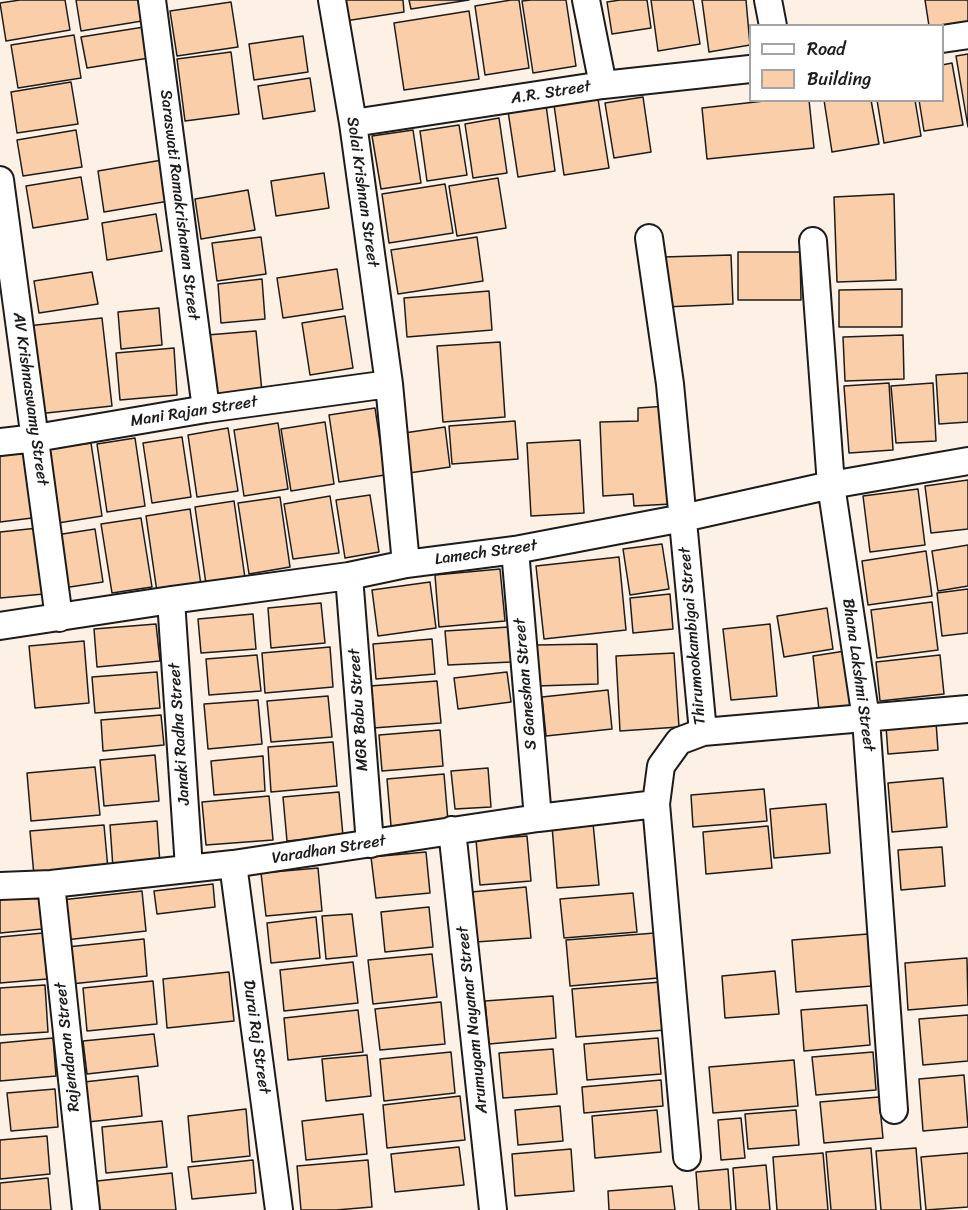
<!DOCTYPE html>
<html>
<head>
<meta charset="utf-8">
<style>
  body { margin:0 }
  #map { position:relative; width:968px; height:1210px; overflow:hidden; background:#fdf0e5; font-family:Sriracha,sans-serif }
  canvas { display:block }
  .legend { position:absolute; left:749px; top:24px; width:195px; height:78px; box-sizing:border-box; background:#fff; border:2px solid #a4a4a4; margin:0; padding:8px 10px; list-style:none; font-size:18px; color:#1c1c1c }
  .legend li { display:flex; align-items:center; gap:12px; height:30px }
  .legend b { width:30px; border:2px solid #a4a4a4 }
</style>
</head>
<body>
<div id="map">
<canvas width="968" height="1210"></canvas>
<ul class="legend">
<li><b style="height:8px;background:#fff"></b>Road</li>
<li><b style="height:16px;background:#f9cea8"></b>Building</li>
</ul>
</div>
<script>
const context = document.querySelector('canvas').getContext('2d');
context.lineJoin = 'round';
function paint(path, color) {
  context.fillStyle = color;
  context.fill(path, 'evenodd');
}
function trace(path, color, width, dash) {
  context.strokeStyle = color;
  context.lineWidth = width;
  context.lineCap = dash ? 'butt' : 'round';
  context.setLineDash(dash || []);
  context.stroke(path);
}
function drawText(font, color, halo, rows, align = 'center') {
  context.font = font + ' Sriracha,sans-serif';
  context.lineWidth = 4.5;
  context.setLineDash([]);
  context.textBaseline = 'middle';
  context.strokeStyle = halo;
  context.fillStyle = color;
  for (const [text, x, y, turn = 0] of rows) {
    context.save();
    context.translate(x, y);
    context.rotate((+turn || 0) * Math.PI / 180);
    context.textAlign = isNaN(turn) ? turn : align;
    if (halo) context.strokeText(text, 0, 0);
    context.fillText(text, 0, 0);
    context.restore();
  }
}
const building = new Path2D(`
  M20,0H65L70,30L6,41L0,3Z
  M76,0H138L142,21L81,31Z
  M342,0H403L404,12L345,21Z
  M409,0H469L411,9Z
  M511,0H519L529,68L485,75L475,6Z
  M531,0H566L576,66L533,73L522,1Z
  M620,0H647L651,28L612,34L607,2Z
  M651,0H693L700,44L658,51Z
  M702,0H746L750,45L709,52Z
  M925,0H968V26L942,30V26H929Z
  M231,2L238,47L177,56L170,11Z
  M469,11L479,79L404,90L394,23Z
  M144,27L149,58L87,68L81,37Z
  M74,35L81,78L18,88L11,45Z
  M303,36L308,72L254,80L249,44Z
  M231,52L239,114L185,121L177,59Z
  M968,54V127L956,56Z
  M952,63L963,125L924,131L919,100H942V65Z
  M310,78L315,111L263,119L258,86Z
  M71,82L78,124L17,133L11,92Z
  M643,97L651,152L614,158L605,103Z
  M598,99L609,168L564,175L554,105Z
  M773,100H809L814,148L707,159L702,108Z
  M824,100H871L879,144L832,152Z
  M877,100H915L921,136L884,143Z
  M546,105L555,171L518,177L508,111Z
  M499,118L507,173L473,178L465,124Z
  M459,125L467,175L427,181L420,131Z
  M76,130L82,167L23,176L17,140Z
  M413,130L421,183L381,189L372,136Z
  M162,160L169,201L104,212L98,171Z
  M324,173L329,208L276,216L271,181Z
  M81,177L88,219L33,228L26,186Z
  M498,178L506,228L457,236L449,186Z
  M445,184L453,233L389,243L382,194Z
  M248,190L255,230L201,239L195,199Z
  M894,194L896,280L837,282L834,197Z
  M156,214L162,251L107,260L102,223Z
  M261,237L266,274L217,281L212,243Z
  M477,237L483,281L398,294L391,250Z
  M738,252H800L801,300H738Z
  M731,255L733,304L665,307L663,257Z
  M337,269L343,309L283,318L277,278Z
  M92,272L98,304L39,313L34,281Z
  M262,279L265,319L221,323L218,284Z
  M902,289V327H839V290Z
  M489,291L492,330L407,337L404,298Z
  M159,308L162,345L121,349L118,312Z
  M345,316L353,368L310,375L302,323Z
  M102,318L112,406L37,414L27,326Z
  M256,331L262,392L212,396L207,335Z
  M903,335L904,379L845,381L843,337Z
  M500,342L505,417L443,422L437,346Z
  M174,348L177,395L120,400L116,353Z
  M968,373V422L939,424L936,375Z
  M889,383L893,450L849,453L844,386Z
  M933,383L936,441L896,443L891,386Z
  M667,406L671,504L634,506L633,494L603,496L600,422L638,421V408Z
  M375,408L385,475L339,482L329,415Z
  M515,421L518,459L452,464L449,426Z
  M325,422L334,484L291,491L281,429Z
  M278,423L288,489L244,496L234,430Z
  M445,427L450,467L409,473L404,433Z
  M228,428L238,491L197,497L188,435Z
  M182,437L191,497L152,503L143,443Z
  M135,438L145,506L107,512L97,444Z
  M580,440L584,513L531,516L527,443Z
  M91,443L102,516L58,523L47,449Z
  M23,453L32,518L0,522V456Z
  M968,480V529L931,533L925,486Z
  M918,489L925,545L870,552L863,496Z
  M370,495L379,552L345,558L336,500Z
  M330,496L339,553L293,559L284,504Z
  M280,497L290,567L249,574L238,503Z
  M234,501L245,578L206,584L195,507Z
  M190,509L201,585L157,592L146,516Z
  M141,518L152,587L112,593L101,524Z
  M38,528L44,594L0,598V532Z
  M95,529L103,582L63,588L56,535Z
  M662,544L669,589L630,595L623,549Z
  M968,545V586L938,591L932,551Z
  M926,551L932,596L868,605L862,561Z
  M619,557L626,630L544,639L536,566Z
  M500,569L505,621L439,627L435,575Z
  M430,582L436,628L378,636L372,590Z
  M968,589V633L942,636L937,593Z
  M670,594L673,629L633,633L630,598Z
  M932,602L938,650L877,658L871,610Z
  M321,603L325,643L271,648L268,608Z
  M827,608L833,649L784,657L777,616Z
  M253,614L256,649L201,653L198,619Z
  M156,624L160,661L97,667L94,629Z
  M770,624L777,696L731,700L723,629Z
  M509,627L511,662L448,665L445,631Z
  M432,639L435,674L376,679L373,644Z
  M84,641L89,703L35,708L29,646Z
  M597,644L598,684L537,686L536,645Z
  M330,647L333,687L265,693L262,653Z
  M845,651L852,705L819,710L813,656Z
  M674,653L679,727L620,731L616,656Z
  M257,655L261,691L209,695L206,659Z
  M940,655L944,694L880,701L876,662Z
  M157,672L160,708L95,713L92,677Z
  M507,672L511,702L458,709L454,678Z
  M437,681L441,723L373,728L370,686Z
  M608,690L612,729L546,736L542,697Z
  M328,696L332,737L271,742L267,701Z
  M258,700L262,744L208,749L204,704Z
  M161,715L164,745L103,751L101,720Z
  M936,722L938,750L888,754L886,726Z
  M440,730L443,766L382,771L379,735Z
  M333,742L337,786L271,792L268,747Z
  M155,755L159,801L104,806L100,760Z
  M263,756L265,791L214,795L211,761Z
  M95,767L100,815L31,821L27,773Z
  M488,768L491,807L455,809L451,771Z
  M444,774L448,821L391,826L387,779Z
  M943,778L947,827L892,832L888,783Z
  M764,789L767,821L693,827L691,795Z
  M339,792L343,836L287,841L283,797Z
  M269,796L273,840L206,845L202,802Z
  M826,804L830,853L774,858L770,809Z
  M157,821L160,864L113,868L110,825Z
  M593,823L599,885L557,888L552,826Z
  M104,825L108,869L34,876L30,831Z
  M768,826L772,868L706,874L703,832Z
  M527,836L531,881L480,885L476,840Z
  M942,847L945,886L901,890L898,850Z
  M426,852L430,893L376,898L371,857Z
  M318,868L322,911L266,916L261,873Z
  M213,884L215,907L157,914L154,891Z
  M526,887L531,938L476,942L471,892Z
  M142,891L146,931L65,940L61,900Z
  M633,893L637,932L564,938L560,899Z
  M39,895L42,929L0,933V898Z
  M429,907L433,947L385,952L381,912Z
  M352,914L357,956L326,959L322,916Z
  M316,917L320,958L271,963L267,923Z
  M43,933L47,979L0,983V937Z
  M655,933L658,978L570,986L566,940Z
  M868,934L872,986L796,992L792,940Z
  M144,939L147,976L71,984L67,947Z
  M432,954L437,997L373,1004L368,960Z
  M967,958L968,1005L908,1010L905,963Z
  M353,962L358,1003L284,1011L280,970Z
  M775,971L779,1014L725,1018L722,976Z
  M229,972L234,1021L167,1028L163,979Z
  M153,981L157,1024L87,1031L83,988Z
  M661,982L665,1030L576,1037L572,989Z
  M45,985L48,1032L0,1035V988Z
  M553,996L556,1038L489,1044L485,1001Z
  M441,1002L445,1044L380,1050L375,1009Z
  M867,1005L870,1045L804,1051L801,1010Z
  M358,1010L363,1052L288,1060L284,1018Z
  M968,1015V1061L923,1065L919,1019Z
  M154,1034L158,1066L87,1074L83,1041Z
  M53,1038L56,1076L0,1081V1043Z
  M658,1038L661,1074L587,1080L584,1044Z
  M553,1049L557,1094L503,1098L499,1053Z
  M451,1052L455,1093L384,1101L380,1059Z
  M873,1052L876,1090L816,1095L812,1057Z
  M367,1055L371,1096L326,1101L322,1059Z
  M794,1060L798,1106L713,1113L709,1067Z
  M964,1075L968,1127L923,1131L919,1079Z
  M138,1076L142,1116L88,1122L84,1082Z
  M661,1080L663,1106L584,1113L582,1087Z
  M55,1089L58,1127L11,1131L7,1093Z
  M460,1096L465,1140L387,1148L383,1105Z
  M879,1097L883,1138L824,1143L820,1102Z
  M560,1106L563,1141L518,1145L515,1110Z
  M246,1109L250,1156L192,1162L188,1116Z
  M657,1110L661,1152L595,1158L592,1116Z
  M796,1110L799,1145L748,1149L745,1114Z
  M363,1114L367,1154L306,1160L302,1121Z
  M741,1118L745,1158L721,1160L718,1120Z
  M162,1121L167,1167L106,1173L102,1127Z
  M47,1136L50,1174L0,1179V1140Z
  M459,1147L464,1185L395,1192L391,1154Z
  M871,1148L876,1210H831L826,1152Z
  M916,1148L921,1210H881L876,1151Z
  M571,1149L574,1191L515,1196L512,1154Z
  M823,1153L828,1210H777L773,1157Z
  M968,1153V1207L926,1210L921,1157Z
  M253,1160L256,1193L192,1199L188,1167Z
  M368,1160L372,1207L336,1210H301L297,1166Z
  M766,1165L770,1210H736L733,1168Z
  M728,1169L731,1210H699L696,1172Z
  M172,1173L176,1210H100L97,1181Z
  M48,1178L51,1210H0V1183Z
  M672,1186L675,1210H609L608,1191Z`);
const minor = new Path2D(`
  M152,0L206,409
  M332,0L353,123L389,384L406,564
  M586,0L603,85
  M768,0L773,26
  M942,39L968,35
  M353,123L603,85L750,69
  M0,180L59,618
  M649,238L670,384L703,732L679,741L661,766L656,804L687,1157
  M813,241L831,485L866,719L894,1110
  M0,442L36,438L206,409L389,384
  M515,550L538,818
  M349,576L370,844
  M171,600L189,868
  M0,626L171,600L349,576L406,564L515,550L683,518L831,485L968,461
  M703,732L968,709
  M452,830L493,1210
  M233,864L279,1210
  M51,884L86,1210
  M0,886L51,884L233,864L538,818L656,804`);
const streetNames = [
  ["A.R. Street",551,93,-9],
  ["Solai Krishnan Street",362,192,82],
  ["Saraswati Ramakrishanan Street",179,205,83],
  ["AV Krishnaswamy Street",30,399,82],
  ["Mani Rajan Street",194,412,-9],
  ["Lamech Street",486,553,-8],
  ["Thirumookambigai Street",693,636,-95],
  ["Bhana Lakshmi Street",858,675,82],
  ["S Ganeshan Street",526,684,-95],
  ["MGR Babu Street",359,710,-94],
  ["Janaki Radha Street",180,734,-94],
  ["Varadhan Street",329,850,-9],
  ["Arumugam Nayanar Street",473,1020,-96],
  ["Durai Raj Street",256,1037,82],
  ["Rajendaran Street",68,1047,-96]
];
paint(building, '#f9cea8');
trace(building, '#1c1c1c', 1.5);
trace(minor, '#1c1c1c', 30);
trace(minor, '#fff', 26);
drawText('16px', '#1c1c1c', '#fff', streetNames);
</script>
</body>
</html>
